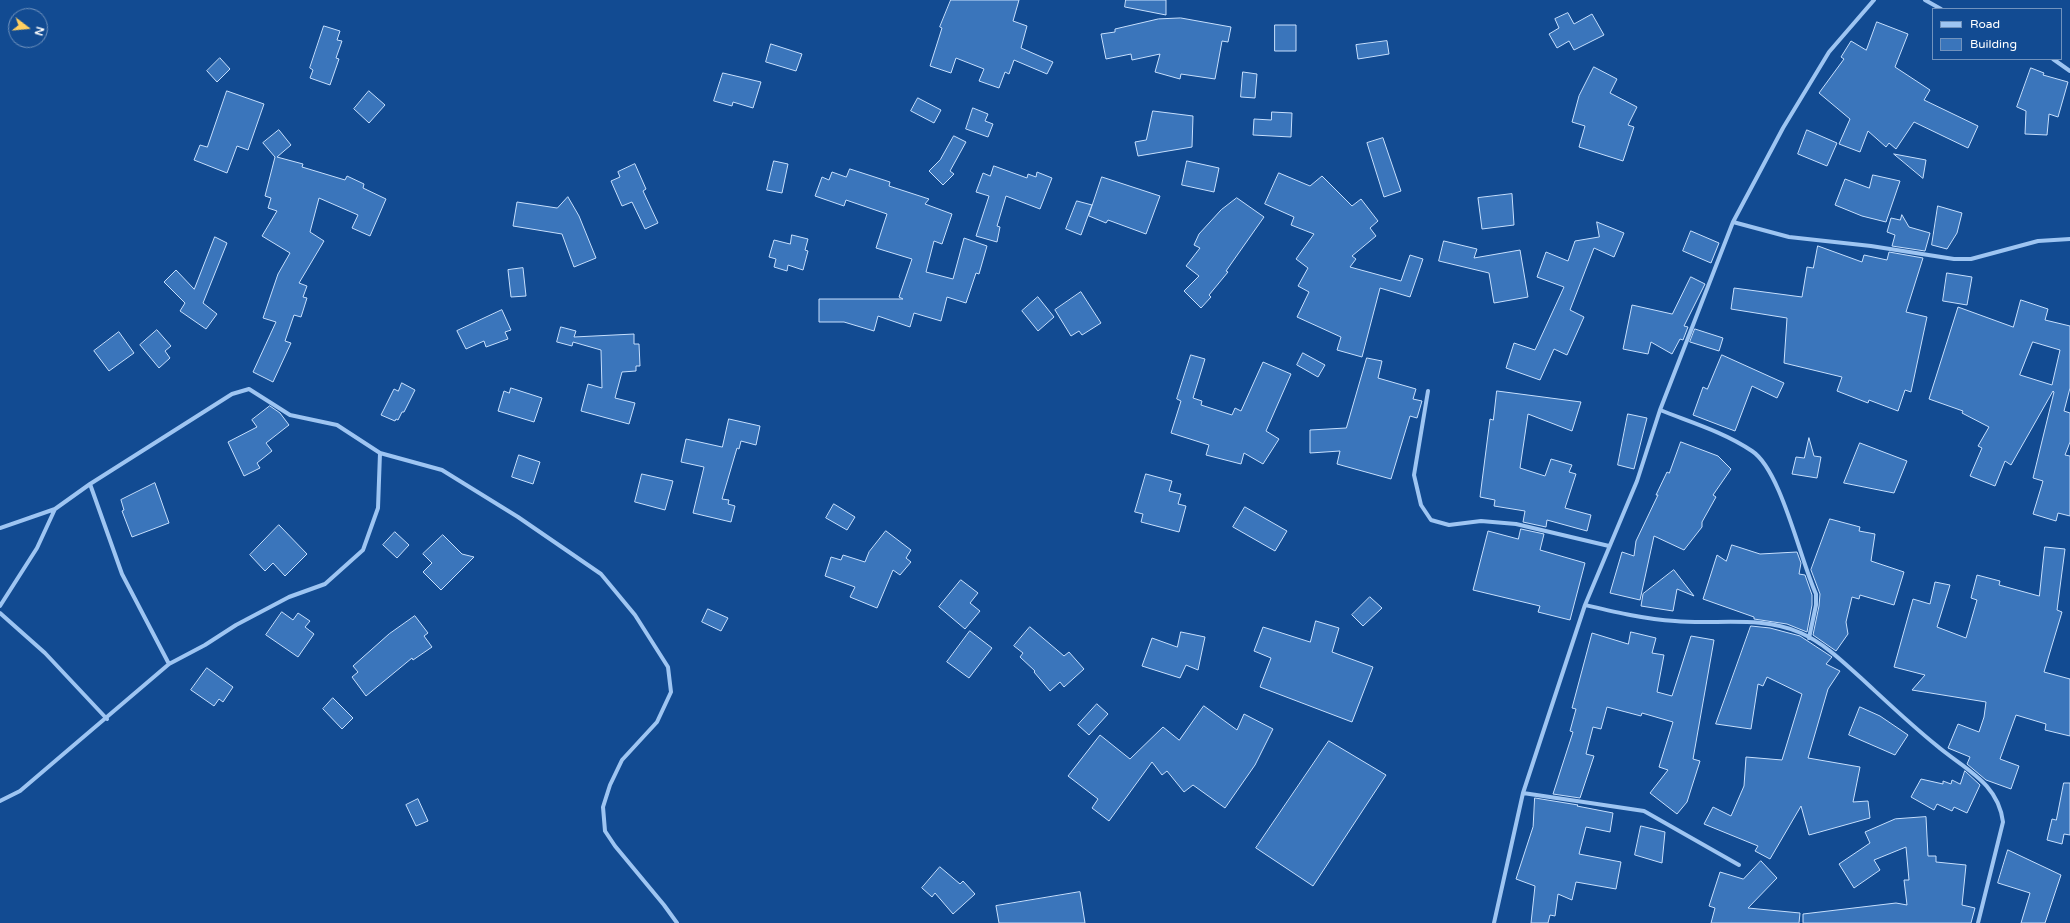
<!DOCTYPE html>
<html>
<head>
<meta charset="utf-8">
<style>
  body { margin:0 }
  #map { position:relative; width:2070px; height:923px; overflow:hidden; background:#124b92; font-family:"Varela Round",sans-serif }
  canvas { display:block }
  .legend { position:absolute; left:1932px; top:8px; width:130px; height:52px; box-sizing:border-box; background:#124b92; border:1px solid #7193be; margin:0; padding:5px 7px; list-style:none; font-size:12px; color:#fff }
  .legend li { display:flex; align-items:center; gap:8px; height:20px }
  .legend b { width:20px; border:1px solid #7193be }
  .north { position:absolute; left:8px; top:8px; width:40px; height:40px; box-sizing:border-box; background:#124b92; border:1px solid #7193be; border-radius:50%; rotate:106deg; font-size:11px; font-weight:700; line-height:16px; text-align:center; color:#fff }
  .north::after { content:''; display:block; margin:auto; width:14px; height:18px; background:#ffcf60; clip-path:polygon(50% 0,100% 100%,50% 72%,0 100%) }
</style>
</head>
<body>
<div id="map">
<canvas width="2070" height="923"></canvas>
<ul class="legend">
<li><b style="height:5px;background:#9ec5f2"></b>Road</li>
<li><b style="height:11px;background:#3a75bb"></b>Building</li>
</ul>
<div class="north">N</div>
</div>
<script>
const context = document.querySelector('canvas').getContext('2d');
context.lineJoin = 'round';
function paint(path, color) {
  context.fillStyle = color;
  context.fill(path, 'evenodd');
}
function trace(path, color, width, dash) {
  context.strokeStyle = color;
  context.lineWidth = width;
  context.lineCap = dash ? 'butt' : 'round';
  context.setLineDash(dash || []);
  context.stroke(path);
}
const building = new Path2D(`
  M951,0H1019L1013,21L1027,26L1021,48L1053,62L1047,74L1014,60L1009,74L1005,72L999,88L979,81L984,69L956,58L951,73L930,66L942,28L940,27Z
  M1126,0H1166V15L1125,7Z
  M1568,13L1574,24L1592,14L1604,35L1574,50L1569,41L1557,48L1549,34L1559,28L1555,19Z
  M1181,18L1231,27L1228,42L1222,41L1215,79L1181,74L1180,79L1155,72L1160,54L1132,60L1131,54L1106,59L1101,34L1115,32V29L1158,19Z
  M1877,22L1908,34L1895,67L1930,90L1924,100L1978,126L1968,148L1914,122L1896,149L1889,143L1886,147L1868,131L1860,152L1839,144L1850,119L1819,93L1844,59L1841,57L1851,41L1866,50Z
  M1275,25H1296V51H1275Z
  M324,26L340,31L337,40L342,41L336,58L339,59L330,85L310,78L313,70L310,68Z
  M1387,41L1389,54L1358,59L1356,45Z
  M771,44L802,54L796,71L766,62Z
  M220,58L230,69L217,82L207,71Z
  M1594,67L1617,79L1610,93L1637,107L1628,125L1634,127L1623,161L1579,147L1585,126L1572,122L1579,96Z
  M2031,68L2044,73L2043,75L2068,82L2058,117L2049,114L2047,135L2025,134L2026,111L2017,107Z
  M1243,72L1257,74L1255,98L1241,97Z
  M723,73L761,82L753,108L733,102L732,106L714,101Z
  M227,91L264,104L248,150L237,146L227,173L194,160L200,145L207,147Z
  M369,91L385,105L369,123L354,109Z
  M918,98L941,110L934,123L911,111Z
  M973,108L988,114L985,121L993,124L988,137L966,129Z
  M1153,111L1193,116L1192,147L1138,156L1135,142L1146,140Z
  M1272,112L1292,113L1291,137L1253,135L1254,119L1271,120Z
  M279,130L291,145L277,157L303,164L302,167L345,180L347,176L364,184L363,188L386,199L370,236L352,228L358,215L319,198L310,232L324,241L299,283L307,286L303,297L307,298L301,317L294,315L285,341L291,343L273,382L253,372L276,322L263,318L278,274L290,253L262,236L277,211L268,208L271,198L265,196L275,157L263,143Z
  M1807,130L1837,143L1827,166L1798,154Z
  M954,136L966,142L950,171L954,174L943,185L929,171L940,160Z
  M1383,138L1401,191L1384,197L1367,143Z
  M1894,154L1926,160L1923,178Z
  M774,161L788,164L782,193L767,190Z
  M1187,161L1219,168L1214,192L1182,185Z
  M635,164L646,189L643,191L658,223L645,229L632,202L622,206L611,181L620,177L618,172Z
  M994,166L1027,178L1028,174L1036,177L1037,172L1052,178L1040,209L1006,196L997,226L1000,227L997,242L976,236L989,196L976,192L983,173L990,176Z
  M850,169L890,182L889,186L929,199L925,204L952,214L942,244L934,241L926,272L953,279L964,238L987,246L979,274L976,273L966,303L947,297L941,321L914,313L910,327L878,316L874,331L844,322H819V299H903L899,297L912,259L876,248L887,214L846,200L844,206L815,196L822,177L829,180L832,172L846,177Z
  M1279,173L1310,186L1322,176L1352,206L1361,199L1378,221L1370,228L1376,236L1352,256L1356,259L1350,267L1401,281L1410,255L1423,259L1410,297L1380,288L1362,357L1337,350L1341,337L1297,317L1309,292L1298,286L1308,268L1296,259L1314,234L1291,225L1294,217L1265,204Z
  M1873,175L1900,181L1886,222L1862,216L1835,205L1845,179L1869,188Z
  M1102,177L1160,196L1146,234L1108,220L1106,223L1089,216Z
  M1512,194L1514,225L1482,229L1478,198Z
  M568,197L579,216L596,258L574,267L562,234L513,226L517,202L557,208Z
  M1237,198L1264,217L1226,271L1228,272L1209,295L1211,297L1201,308L1184,291L1199,276L1186,266L1200,248L1194,245L1199,234L1221,210Z
  M1077,201L1092,205L1081,235L1066,229Z
  M1938,206L1962,213L1957,233L1947,249L1932,245Z
  M1902,215L1909,227L1930,233L1925,251L1892,246L1895,235L1887,232L1891,218L1900,220Z
  M1597,222L1624,233L1614,257L1594,248L1570,310L1584,317L1567,355L1554,349L1540,380L1506,368L1514,343L1535,350L1564,287L1537,277L1546,252L1568,261L1575,241L1599,237Z
  M1691,231L1719,243L1711,263L1683,251Z
  M792,235L808,239L805,250L808,251L803,270L788,265L787,271L774,267L776,259L769,257L774,240L790,244Z
  M215,237L227,243L203,303L217,314L206,329L180,311L185,303L164,282L176,270L194,289Z
  M1444,241L1477,249L1474,258L1520,250L1528,297L1494,303L1489,273L1439,261Z
  M1818,246L1862,262L1864,255L1887,260L1889,252L1923,258L1906,312L1927,317L1911,392L1905,390L1898,411L1869,400L1868,403L1837,391L1842,377L1784,363L1787,318L1731,309L1734,288L1802,297L1807,267L1813,268Z
  M523,268L526,296L511,297L508,270Z
  M1947,273L1972,277L1967,305L1943,301Z
  M1691,277L1705,284L1684,326L1688,327L1683,340L1680,339L1672,354L1651,342L1648,354L1623,349L1632,305L1672,314Z
  M1081,292L1101,323L1082,335L1079,331L1071,336L1055,310Z
  M1038,297L1054,317L1038,331L1022,311Z
  M2021,300L2048,309L2045,320L2070,326V388L2064,411L2070,413V442L2065,455L2070,456V516L2058,513L2056,521L2033,514L2043,481L2033,478L2054,392L2053,391L2011,465L2005,461L1995,486L1970,476L1982,448L1978,446L1989,427L1962,413L1963,411L1929,399L1958,307L2013,327ZM2033,342L2060,350L2052,385L2020,375Z
  M502,310L511,330L505,332L508,339L486,347L484,341L466,349L457,331Z
  M561,327L576,331L574,337L634,334V344H639L640,366H636V371L622,372L615,398L635,403L629,424L581,411L588,384L602,388L601,350L573,342L572,346L557,342Z
  M1695,329L1723,338L1719,351L1690,342Z
  M157,330L171,346L165,351L170,358L159,368L140,345Z
  M119,332L134,353L109,371L94,351Z
  M1303,353L1325,365L1318,377L1297,365Z
  M1191,355L1205,359L1193,398L1202,401L1201,405L1232,415L1235,408L1241,411L1263,362L1291,374L1266,431L1279,439L1263,464L1244,453L1241,464L1206,455L1209,445L1171,433L1181,401L1177,399Z
  M1722,355L1784,383L1777,398L1752,386L1735,431L1693,415L1703,387L1707,389Z
  M1367,358L1382,361L1378,378L1416,389L1413,399L1422,401L1417,418L1410,416L1391,479L1337,464L1340,451L1310,453V430L1346,428Z
  M402,383L415,390L404,412H402L398,420L396,419L395,421L381,415L394,389L398,391Z
  M511,388L542,398L534,422L498,411L504,391L509,393Z
  M1497,391L1581,402L1572,431L1528,414L1520,468L1545,476L1551,459L1572,465L1569,472L1576,474L1565,508L1591,515L1587,531L1547,520L1546,527L1523,522L1525,511L1494,506L1495,500L1480,497L1490,419L1493,420Z
  M270,406L280,413L289,425L266,443L272,451L257,463L260,468L244,476L228,442L257,427L252,420Z
  M1628,414L1647,418L1634,469L1618,465Z
  M729,419L760,426L756,445L741,441L739,449L737,448L722,499L729,500L728,504L735,506L731,522L693,513L704,467L681,462L686,439L722,447Z
  M1809,438L1814,456L1821,457L1817,478L1792,474L1796,457L1804,458Z
  M1681,442L1718,456L1731,469L1713,495L1716,497L1702,522V527L1684,550L1654,536L1640,600L1610,593L1622,552L1634,556L1636,541L1658,495H1656L1667,472L1669,473Z
  M1860,443L1907,461L1894,493L1844,483Z
  M519,455L540,462L533,484L512,477Z
  M642,474L673,481L665,510L635,502Z
  M1146,474L1172,481L1169,491L1181,494L1178,504L1186,506L1179,532L1141,522L1143,514L1135,512Z
  M155,483L169,523L132,537L122,511L124,510L121,500Z
  M834,504L855,517L847,530L826,518Z
  M1245,507L1287,531L1275,551L1233,527Z
  M1830,519L1860,527L1859,531L1875,534L1871,561L1904,572L1894,605L1860,595L1859,599L1852,597L1846,622L1848,634L1836,651L1813,635L1819,606L1820,594L1811,570Z
  M279,525L307,554L285,576L273,563L265,571L250,555Z
  M1521,529L1544,534L1540,550L1585,563L1570,620L1538,612L1540,606L1473,590L1488,531L1518,539Z
  M886,531L911,550L906,558L911,562L900,575L893,570L877,608L850,597L855,587L825,576L831,557L841,560L843,555L865,562L869,552Z
  M395,532L409,545L397,558L383,545Z
  M443,535L462,554L474,557L441,590L423,572L432,563L423,554Z
  M1732,545L1760,554L1797,552L1801,563L1799,574L1805,575L1812,595V605L1807,632L1787,624L1754,619V617L1703,599L1717,555L1726,561Z
  M2045,547L2065,549L2057,610L2062,612L2044,672L2070,679V736L2045,730L2046,724L2016,715L2000,759L2019,766L2011,789L1986,780L1967,764L1970,757L1948,748L1958,724L1979,732L1984,717L1986,702L1912,690L1925,675L1894,667L1913,599L1930,604L1935,582L1950,585L1937,627L1966,638L1977,600L1971,598L1977,575L2000,581L1999,585L2039,596Z
  M1674,570L1694,596L1677,589L1673,611L1641,606L1643,594Z
  M961,580L978,593L970,603L980,611L965,629L939,607Z
  M1370,597L1382,608L1363,626L1352,615Z
  M708,609L728,618L721,631L702,622Z
  M282,612L293,620L298,613L310,621L305,627L314,634L298,657L266,635Z
  M415,616L428,633L424,636L432,647L413,660L412,658L366,696L352,677L358,672L353,666L389,634Z
  M1316,621L1339,628L1332,652L1373,667L1352,722L1260,687L1271,658L1254,651L1263,627L1310,642Z
  M1751,626L1770,628L1800,636L1832,657L1826,664L1840,671L1828,689L1808,758L1860,767L1853,802L1868,801L1870,818L1809,835L1801,806L1770,859L1755,851L1758,846L1704,824L1713,807L1731,816L1744,786L1746,757L1782,760L1802,694L1767,677L1763,686L1758,684L1751,729L1716,724Z
  M1030,627L1064,656L1069,652L1084,669L1064,687L1060,682L1050,691L1034,672L1035,671L1020,657L1023,653L1014,646Z
  M970,631L992,648L969,678L947,662Z
  M1181,632L1205,637L1198,670L1186,665L1180,678L1142,666L1152,638L1177,647Z
  M1631,632L1656,638L1652,653L1664,655L1657,692L1672,696L1691,636L1714,640L1693,759L1700,761L1687,802L1677,814L1650,793L1668,770L1659,767L1673,722L1642,713L1641,716L1607,707L1601,729L1593,727L1586,754L1594,756L1580,798L1553,794L1573,732L1570,731L1576,709L1572,708L1592,633L1628,644Z
  M207,668L233,687L223,702L219,699L214,706L191,690Z
  M333,698L353,718L342,729L323,709Z
  M1097,704L1108,714L1089,735L1078,725Z
  M1204,706L1237,730L1244,714L1273,729L1255,765L1225,808L1193,785L1184,792L1167,771L1162,775L1152,762L1109,821L1092,808L1098,799L1068,776L1100,735L1130,759L1163,727L1179,740Z
  M1860,707L1880,716L1908,735L1895,755L1849,735Z
  M1329,741L1386,775L1313,886L1256,848Z
  M1965,771L1980,785L1967,813L1954,807L1952,811L1937,804L1934,810L1911,797L1921,779L1943,784V781L1951,784L1952,780L1960,784Z
  M2064,783H2070V835L2064,834L2062,844L2047,840L2052,819L2056,820Z
  M1535,798L1578,805L1577,806L1613,813L1610,832L1586,827L1579,854L1621,862L1616,889L1576,882L1572,900L1558,894L1555,916L1550,915L1548,923H1531L1535,886L1516,879L1533,827Z
  M418,799L428,821L416,826L406,805Z
  M1926,817L1928,856H1936V862L1966,865L1962,905L1975,908L1971,923H1803V914L1896,903L1907,905L1904,880H1909L1906,847L1874,860L1880,870L1854,888L1839,864L1870,843L1865,832L1895,819Z
  M1641,826L1665,832L1662,863L1635,855Z
  M2008,850L2061,875L2045,923H2021L2030,893L1998,883Z
  M1761,861L1777,878L1748,908L1800,913L1799,923H1711L1715,908L1709,906L1720,872L1743,879Z
  M940,867L960,884L963,881L975,894L953,914L935,893L932,897L922,888Z
  M1080,892L1085,923H999L996,906Z`);
const minor = new Path2D(`
  M1925,0L1941,9
  M2053,59L2070,71
  M1733,222L1789,237L1871,246L1954,259H1971L2038,241L2070,239
  M1428,391L1414,475L1421,505L1431,520L1449,525L1481,521L1516,524L1609,546
  M1660,410C1690,422 1724,432 1752,451C1781,470 1800,559 1816,594V605L1809,638
  M0,528L55,509
  M1585,605C1615,612 1644,619 1675,621C1716,625 1761,615 1801,633C1825,644 1842,661 1861,678C1886,701 1910,724 1936,745C1964,769 1998,782 2003,822L1978,923
  M0,606L37,548L55,509L90,484L232,394L249,389L290,415L337,425L380,453L442,470L518,517L601,574L635,615L668,667L671,692L657,722L622,760L610,785L603,807L605,831L615,846L664,905L677,923
  M0,613L45,653L107,719
  M169,664L205,645L236,625L289,597L325,584L363,550L378,508L380,453
  M1523,793L1644,811L1739,865
  M0,801L20,791L169,664L122,574L90,484
  M1494,923L1523,793L1585,605L1637,481L1660,410L1733,222L1783,128L1829,52L1874,0`);
paint(building, '#3a75bb');
trace(building, '#c6dffd', 1);
trace(minor, '#9ec5f2', 4);
</script>
</body>
</html>
